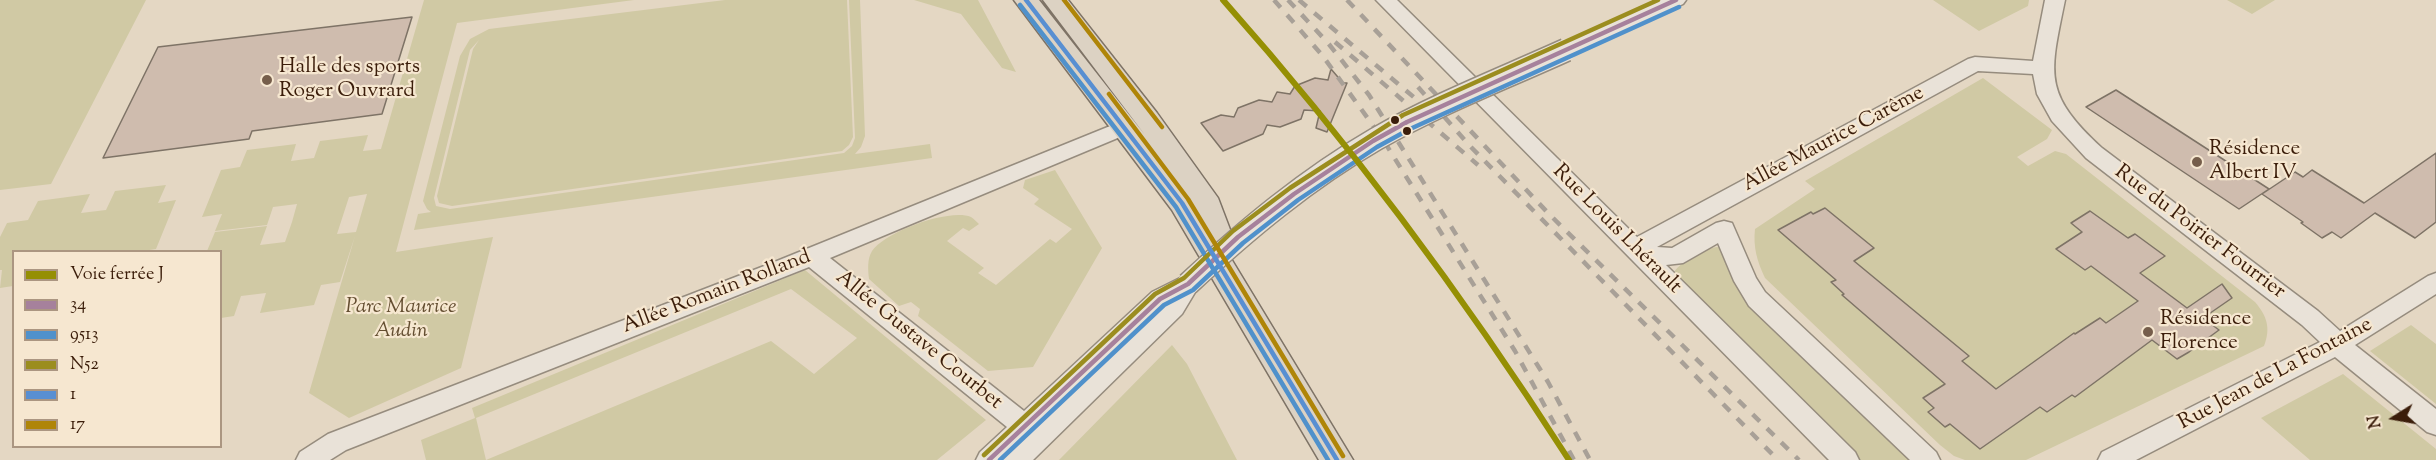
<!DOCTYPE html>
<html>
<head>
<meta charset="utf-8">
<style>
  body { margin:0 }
  #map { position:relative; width:2436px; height:460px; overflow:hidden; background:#e4d7c3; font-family:"Sorts Mill Goudy",serif }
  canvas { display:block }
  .legend { position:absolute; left:12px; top:250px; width:210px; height:198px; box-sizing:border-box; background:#f6e7d0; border:2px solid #ab9681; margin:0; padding:8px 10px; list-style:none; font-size:18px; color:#3b1d0a }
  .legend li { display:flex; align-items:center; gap:12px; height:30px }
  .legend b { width:30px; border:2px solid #ab9681 }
  .north { position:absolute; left:2364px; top:388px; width:60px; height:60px; -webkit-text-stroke:4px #f6e7d0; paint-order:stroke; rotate:259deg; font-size:16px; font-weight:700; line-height:24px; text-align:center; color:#3b1d0a }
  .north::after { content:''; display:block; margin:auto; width:21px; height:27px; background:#3b1d0a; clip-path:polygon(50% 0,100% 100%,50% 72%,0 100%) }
</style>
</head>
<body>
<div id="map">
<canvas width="2436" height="460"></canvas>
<ul class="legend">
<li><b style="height:8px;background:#958f04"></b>Voie ferrée J</li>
<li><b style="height:8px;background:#a6819c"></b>34</li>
<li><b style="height:8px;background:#5091cb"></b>9513</li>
<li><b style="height:8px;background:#9b8d1f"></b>N52</li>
<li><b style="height:8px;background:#588fd2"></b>1</li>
<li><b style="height:8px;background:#af8508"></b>17</li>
</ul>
<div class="north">N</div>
</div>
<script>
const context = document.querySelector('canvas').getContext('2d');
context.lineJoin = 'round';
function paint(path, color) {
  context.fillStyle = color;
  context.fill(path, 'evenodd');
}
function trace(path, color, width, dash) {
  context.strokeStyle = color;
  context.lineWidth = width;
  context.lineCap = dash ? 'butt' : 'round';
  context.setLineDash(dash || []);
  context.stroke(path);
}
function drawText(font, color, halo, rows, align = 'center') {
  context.font = font + ' "Sorts Mill Goudy",serif';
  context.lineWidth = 4.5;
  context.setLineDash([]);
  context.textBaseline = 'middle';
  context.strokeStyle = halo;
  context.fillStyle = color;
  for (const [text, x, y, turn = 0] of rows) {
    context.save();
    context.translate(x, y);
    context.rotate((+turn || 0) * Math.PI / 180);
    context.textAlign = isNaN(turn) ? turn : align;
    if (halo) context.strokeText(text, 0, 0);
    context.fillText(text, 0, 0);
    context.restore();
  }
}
const green = new Path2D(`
  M0,0H146L51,184L0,190Z
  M424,0H634L457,23L396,252L493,237L461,368L349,418L309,393L355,236L340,282L321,285L314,305L260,313L266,293L241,296L234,316L221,318L220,252L207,251L215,232L267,226L260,245L285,242L292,222L338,216L292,222L297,204L273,207L267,225L215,231L222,214L202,217L221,170L240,167L247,150L296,144L291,161L314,158L320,141L368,135L363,151L381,149ZM367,194L356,232L337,234L349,197Z
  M725,0H847L853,137L849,145L842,151L452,206L439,203L437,196L473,49L479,40L470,50L434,198L436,206L450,209L844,153L852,146L855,138L849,0H860L865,136L861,147L855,154L930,144L932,158L414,230L418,214L431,212L427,209L423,201L460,56L470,39L489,29Z
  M914,0H978L1016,72L1002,68L961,14Z
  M1933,0H2029L2028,6L1979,31Z
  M2227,0H2275L2252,14Z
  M1983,78L2052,130L2047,139L2017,157L2028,166L2055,151L2066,154L2255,302C2267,316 2271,328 2264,346L2026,460H1965L1954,456L1940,445L1765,278C1757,261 1753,247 1755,229L1815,189L1805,181Z
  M1055,170L1102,248L1033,367L988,371L918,316L920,309L911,302L899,306L869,279C868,270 867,259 872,251C885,232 949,208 971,217C974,219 976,221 979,224L969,231L963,228L947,241L984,268L978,273L996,285L1050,239L1056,243L1072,229L1034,204L1039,199L1023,188L1025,180Z
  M166,185L158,203L176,200L156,249L136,252H14L13,286L0,288L2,270H0V237L7,223L28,220L38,201L90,194L81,213L106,210L115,191Z
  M1717,247L1725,249L1918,460H1860L1676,280L1674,272C1683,260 1702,249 1717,247Z
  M805,270L986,420L937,460H426L421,440L475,418L472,408ZM791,289L857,338L814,374L771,341L486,460L476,418Z
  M2411,325L2436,344V404L2370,351Z
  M1172,345L1187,364L1237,460H1059Z
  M2343,374L2436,449V460H2310L2261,418Z`);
const building = new Path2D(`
  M412,17L382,114L252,131L249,139L103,158L158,47Z
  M1331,69L1343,83H1347L1327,132L1316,128L1320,111L1304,110L1301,119L1280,127L1267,125L1263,134L1223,151L1201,123L1221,115L1234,117L1238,108L1259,100L1272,102L1277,92L1290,94L1295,86L1315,78L1328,80Z
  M2116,90L2269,189L2239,209L2086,107Z
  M2436,153V222L2415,238L2375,213L2341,238L2332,232L2322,238L2301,223L2303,222L2262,194L2295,172L2303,177L2312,170L2364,203Z
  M1825,208L1874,248L1854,261L1969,356L1962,361L1996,389L2074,333L2075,334L2100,318L2106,323L2138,301L2091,266L2085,270L2056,249L2082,232L2071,223L2090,211L2128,238L2135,234L2165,256L2140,273L2187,308L2222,284L2232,298L2203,318L2219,330L2189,352L2177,359L2152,340L2075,397L2072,395L2047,412L2040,407L1980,449L1950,424L1945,427L1928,412L1934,408L1923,398L1945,384L1842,295L1844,294L1831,282L1836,280L1778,230L1811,212L1813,214Z`);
const minor = new Path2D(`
  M1376,0H1397L1637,237L1968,59L1975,57L2033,61L2045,0H2065C2050,74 2042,93 2102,148L2318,311L2340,331L2428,276L2436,273V294L2355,345L2436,409V435L2427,432L2335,357L2136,460H2098L2102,452L2320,342L2302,325L2086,158L2052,121L2037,94L2033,74L1978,71L1657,247L1672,248L1716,223L1724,221L1732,223L1756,278L1765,292L1936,452L1940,460H1910L1749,306L1734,281L1718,243L1683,263L1666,265L1855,452L1859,460H1829Z
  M1660,0H1686L1683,4L1573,55L1566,57L1559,55L1556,50L1559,45Z
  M1125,120L1132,122L1135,127L1132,132L830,258L1024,411L1152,292L1180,278L1188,275L1196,278L1200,284L1182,314L1033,460H976L980,452L1007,427L809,267L346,450L330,460H296L300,452L328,434L772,263Z`);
const major = new Path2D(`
  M1014,0H1039L1145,135L1043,0H1068L1157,113L1218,198L1237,248L1233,256L1230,257L1353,460H1319L1172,210Z`);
const rail = new Path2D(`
  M1274,0L1322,55L1382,138L1515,351L1574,460
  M1288,0L1328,43L1369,95L1548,382L1590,460
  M1299,0L1429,110
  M1347,0L1549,214L1799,460
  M1335,42L1478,165
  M1418,87L1469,145L1778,460`);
const minorBridge = new Path2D(`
  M1188,284C1246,230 1307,179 1376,139C1437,104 1502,79 1566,50`);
const bus1 = new Path2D(`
  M989,460L1160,299L1188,284L1238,237L1294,194L1373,141L1407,122L1676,0`);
const bus2 = new Path2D(`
  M1020,5L1176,207L1328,460
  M1000,460L1164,305L1193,290L1243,243L1298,200L1377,147L1410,129L1679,7`);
const bus3 = new Path2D(`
  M984,455L1155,294L1184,278L1233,231L1290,188L1403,115L1658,0`);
const bus4 = new Path2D(`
  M1026,0L1182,203L1337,460`);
const bus5 = new Path2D(`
  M1064,0L1162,127
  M1109,94L1188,199L1343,456`);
const rail1 = new Path2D(`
  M1223,0C1351,144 1465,298 1569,460`);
const markers = [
  [267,80,6,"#765e4b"],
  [1395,120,5,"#3b1d0a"],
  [1407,131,5,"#3b1d0a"],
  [2197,162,6,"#765e4b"],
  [2148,332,6,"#765e4b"]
];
const poiNames = [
  ["Halle des sports",279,68],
  ["Roger Ouvrard",279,92],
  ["Résidence",2209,150],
  ["Albert IV",2209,174],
  ["Résidence",2160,320],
  ["Florence",2160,344]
];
const streetNames = [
  ["Allée Maurice Carême",1834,140,-28],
  ["Rue Louis Lhérault",1616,230,45],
  ["Rue du Poirier Fourrier",2199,233,37],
  ["Allée Romain Rolland",717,293,-21],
  ["Allée Gustave Courbet",918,341,39],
  ["Rue Jean de La Fontaine",2276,375,-28]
];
const parkNames = [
  ["Parc Maurice",401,308],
  ["Audin",401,332]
];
paint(green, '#d0c9a4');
paint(building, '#cfbcae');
trace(building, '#7e7366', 1.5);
trace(minor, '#968c7e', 3);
trace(major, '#7e7366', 3);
paint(minor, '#e9e2d8');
paint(major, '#dcd2c3');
trace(rail, '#a8a097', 4.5, [10, 10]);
trace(minorBridge, '#968c7e', 25, []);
trace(minorBridge, '#e9e2d8', 22);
trace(bus1, '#a6819c', 4.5);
trace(bus2, '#5091cb', 4.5);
trace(bus3, '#9b8d1f', 4.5);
trace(bus4, '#588fd2', 4.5);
trace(bus5, '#af8508', 4.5);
trace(rail1, '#958f04', 6);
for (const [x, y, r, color] of markers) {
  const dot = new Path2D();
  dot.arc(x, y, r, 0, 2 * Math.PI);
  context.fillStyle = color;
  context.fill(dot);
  trace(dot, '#f6e7d0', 2);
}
drawText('21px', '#3b1d0a', '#f6e7d0', poiNames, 'left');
drawText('21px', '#3b1d0a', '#f6e7d0', streetNames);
drawText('italic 21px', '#634d30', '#f6e7d0', parkNames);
</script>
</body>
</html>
